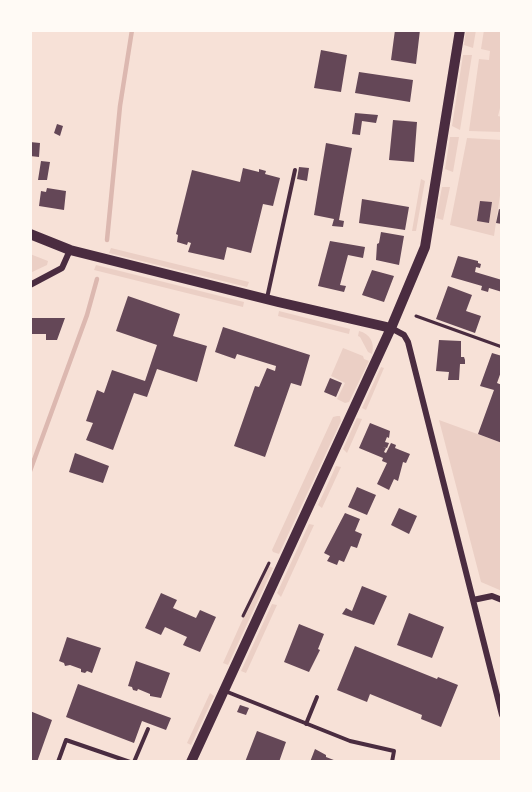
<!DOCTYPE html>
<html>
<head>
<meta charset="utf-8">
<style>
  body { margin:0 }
  #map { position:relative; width:532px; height:792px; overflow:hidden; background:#f7e1d7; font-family:"DM Sans",sans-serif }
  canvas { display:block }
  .frame { position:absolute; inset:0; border:32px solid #fffaf5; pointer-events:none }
</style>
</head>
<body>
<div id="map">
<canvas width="532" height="792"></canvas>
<div class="frame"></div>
</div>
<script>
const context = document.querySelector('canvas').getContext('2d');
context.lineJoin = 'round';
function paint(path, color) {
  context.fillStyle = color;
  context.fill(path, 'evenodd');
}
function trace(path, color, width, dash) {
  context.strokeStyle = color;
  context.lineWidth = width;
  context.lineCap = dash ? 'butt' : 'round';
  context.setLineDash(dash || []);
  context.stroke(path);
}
const green = new Path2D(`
  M466,30H476L473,48L464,45Z
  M484,30H502V100L498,116L502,117V132L469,131L479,59L489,60L490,51L481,49Z
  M463,55H472L460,130L452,126Z
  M450,137H459L453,172L445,169Z
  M467,138L502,140V182L494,236L450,225Z
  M421,179L425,181L416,231H412Z
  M442,187H450L443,220L436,218Z
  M111,248L249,282L247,287L109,253Z
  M30,254L48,261L47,265L30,273Z
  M96,265L244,302L243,307L94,270Z
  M279,311L350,329L349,334L278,316Z
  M359,331C370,334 375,342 372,354L368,352L360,337L358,336Z
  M343,348L363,356L364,359L369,361L349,402L345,403L337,399L345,383L331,376Z
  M381,367L384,368L366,410L362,408Z
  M337,416H340L341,421L279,554L273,552L272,550L333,417Z
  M357,418L362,419L347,453L343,449Z
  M439,420L502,443V591L481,582Z
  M336,466L341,467L322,508L318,505Z
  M309,524L314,525L281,597L277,593Z
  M267,565L273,568L228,665L223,663Z
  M272,604L277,605L246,673L241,671Z
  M210,693L214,696L191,745L187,743Z`);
const stream = new Path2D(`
  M107,240L120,106L132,30
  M30,471L87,315L97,279`);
const building = new Path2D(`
  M395,30H420L416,64L391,60Z
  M321,50L347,55L341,92L314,88Z
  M359,72L413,80L410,102L355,93Z
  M355,113L378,115L376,123L362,121L360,135L352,134Z
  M393,120L417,122L414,162L389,160Z
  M57,124L63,126L60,136L54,133Z
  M30,142L40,143L39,157L30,156Z
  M326,143L352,148L339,220L344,221L343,227L332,226L334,219L314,215Z
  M41,161L50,162L47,180H38Z
  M299,167L309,168L307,181L297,179Z
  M243,168L259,172V169L266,171L265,174L280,178L273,206L263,204L251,253L227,247L224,260L188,252L191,243L188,242L187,245L177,242L178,235L176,234L192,170L240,182Z
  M47,188L66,191L64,210L39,206L41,191L46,192Z
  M362,199L409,207L405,230L359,223Z
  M480,201L492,202L489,223L477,221Z
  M499,209L502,210V224L496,223Z
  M381,232L404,236L399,265L376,260L377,244L379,243Z
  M330,241L365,247L363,258L348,255L340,285L346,286L344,292L318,286Z
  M458,256L478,261V263L481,264L480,268L476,267L475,272L502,280V292L489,288L488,292L481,290L482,286L451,277Z
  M372,270L394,276L384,302L362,295Z
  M448,286L472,295L466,311L481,316L475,333L436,319Z
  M128,296L180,314L173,336L207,346L197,382L157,369L147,397L134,393L113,450L86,440L93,423L86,421L97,390L104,393L112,370L145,381L157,345L116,331Z
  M30,318H65L57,340H46V334H30Z
  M223,327L310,355L301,386L291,383L265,457L234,446L255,386L259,387L267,368L275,371L276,366L237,354L235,359L215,352Z
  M439,340L461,341V357H464L465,360V364H460L459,380H448L449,372L436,371Z
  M492,353L502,356V369L497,383L502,385V443L478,434L494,390L480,386Z
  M330,378L342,383L336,397L324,392Z
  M370,423L390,431L389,438L387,437L385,442L389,443L387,448L383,447L386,448L384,452L386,453L391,443L396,445L395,448L410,454L406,463L403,462L402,466L398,481L394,479L389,490L377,484L387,463L382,461L383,458L359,448Z
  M75,453L109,466L103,483L69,472Z
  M357,487L376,495L367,515L348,507Z
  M399,508L417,516L409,534L391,525Z
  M345,513L360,519L355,531L362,534L357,548L351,546L344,562L339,560L337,565L327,561L330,556L324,553Z
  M362,586L387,596L374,625L342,614L346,608L352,611Z
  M161,593L177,600L173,608L196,618L200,610L216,617L200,652L183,645L187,637L165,627L161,635L145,628Z
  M409,613L444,627L432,658L397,645Z
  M299,624L324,634L318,649L320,650L309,672L284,662Z
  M67,637L101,648L92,673L87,671L85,673L81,672V669L70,665L65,666L64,663L59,661Z
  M355,646L437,679L438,677L458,685L441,727L421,719L422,715L370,694L367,702L337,690Z
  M136,661L170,673L161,698L150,696V694L138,689L137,691L133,690L132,687L128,686Z
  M78,684L171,718L166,730L142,721L134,743L66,717Z
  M240,705L249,708L246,715L237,712Z
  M30,711L52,720L37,762H30Z
  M257,731L286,742L279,762H245Z
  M315,749L326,755V757L339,762H310Z`);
const path = new Path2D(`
  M416,316L502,347
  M243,616L269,563`);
const service = new Path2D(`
  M267,298L295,170
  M225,691L350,741L394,751L392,762
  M306,724L317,697
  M58,762L66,740L130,762
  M134,762L148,729`);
const minor = new Path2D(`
  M30,285L62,268L70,250
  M391,328L404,335L408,342L502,715
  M473,600L492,596L502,600`);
const secondary = new Path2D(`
  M30,234L70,250L278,302L391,328
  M191,762L391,328L425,247L460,30`);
paint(green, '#ebcfc5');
trace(stream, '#dcb8b0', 4.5);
paint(building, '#644757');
trace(path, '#4a2c40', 3);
trace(service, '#4a2c40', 4);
trace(minor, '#4a2c40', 6);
trace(secondary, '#4a2c40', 10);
</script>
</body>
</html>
